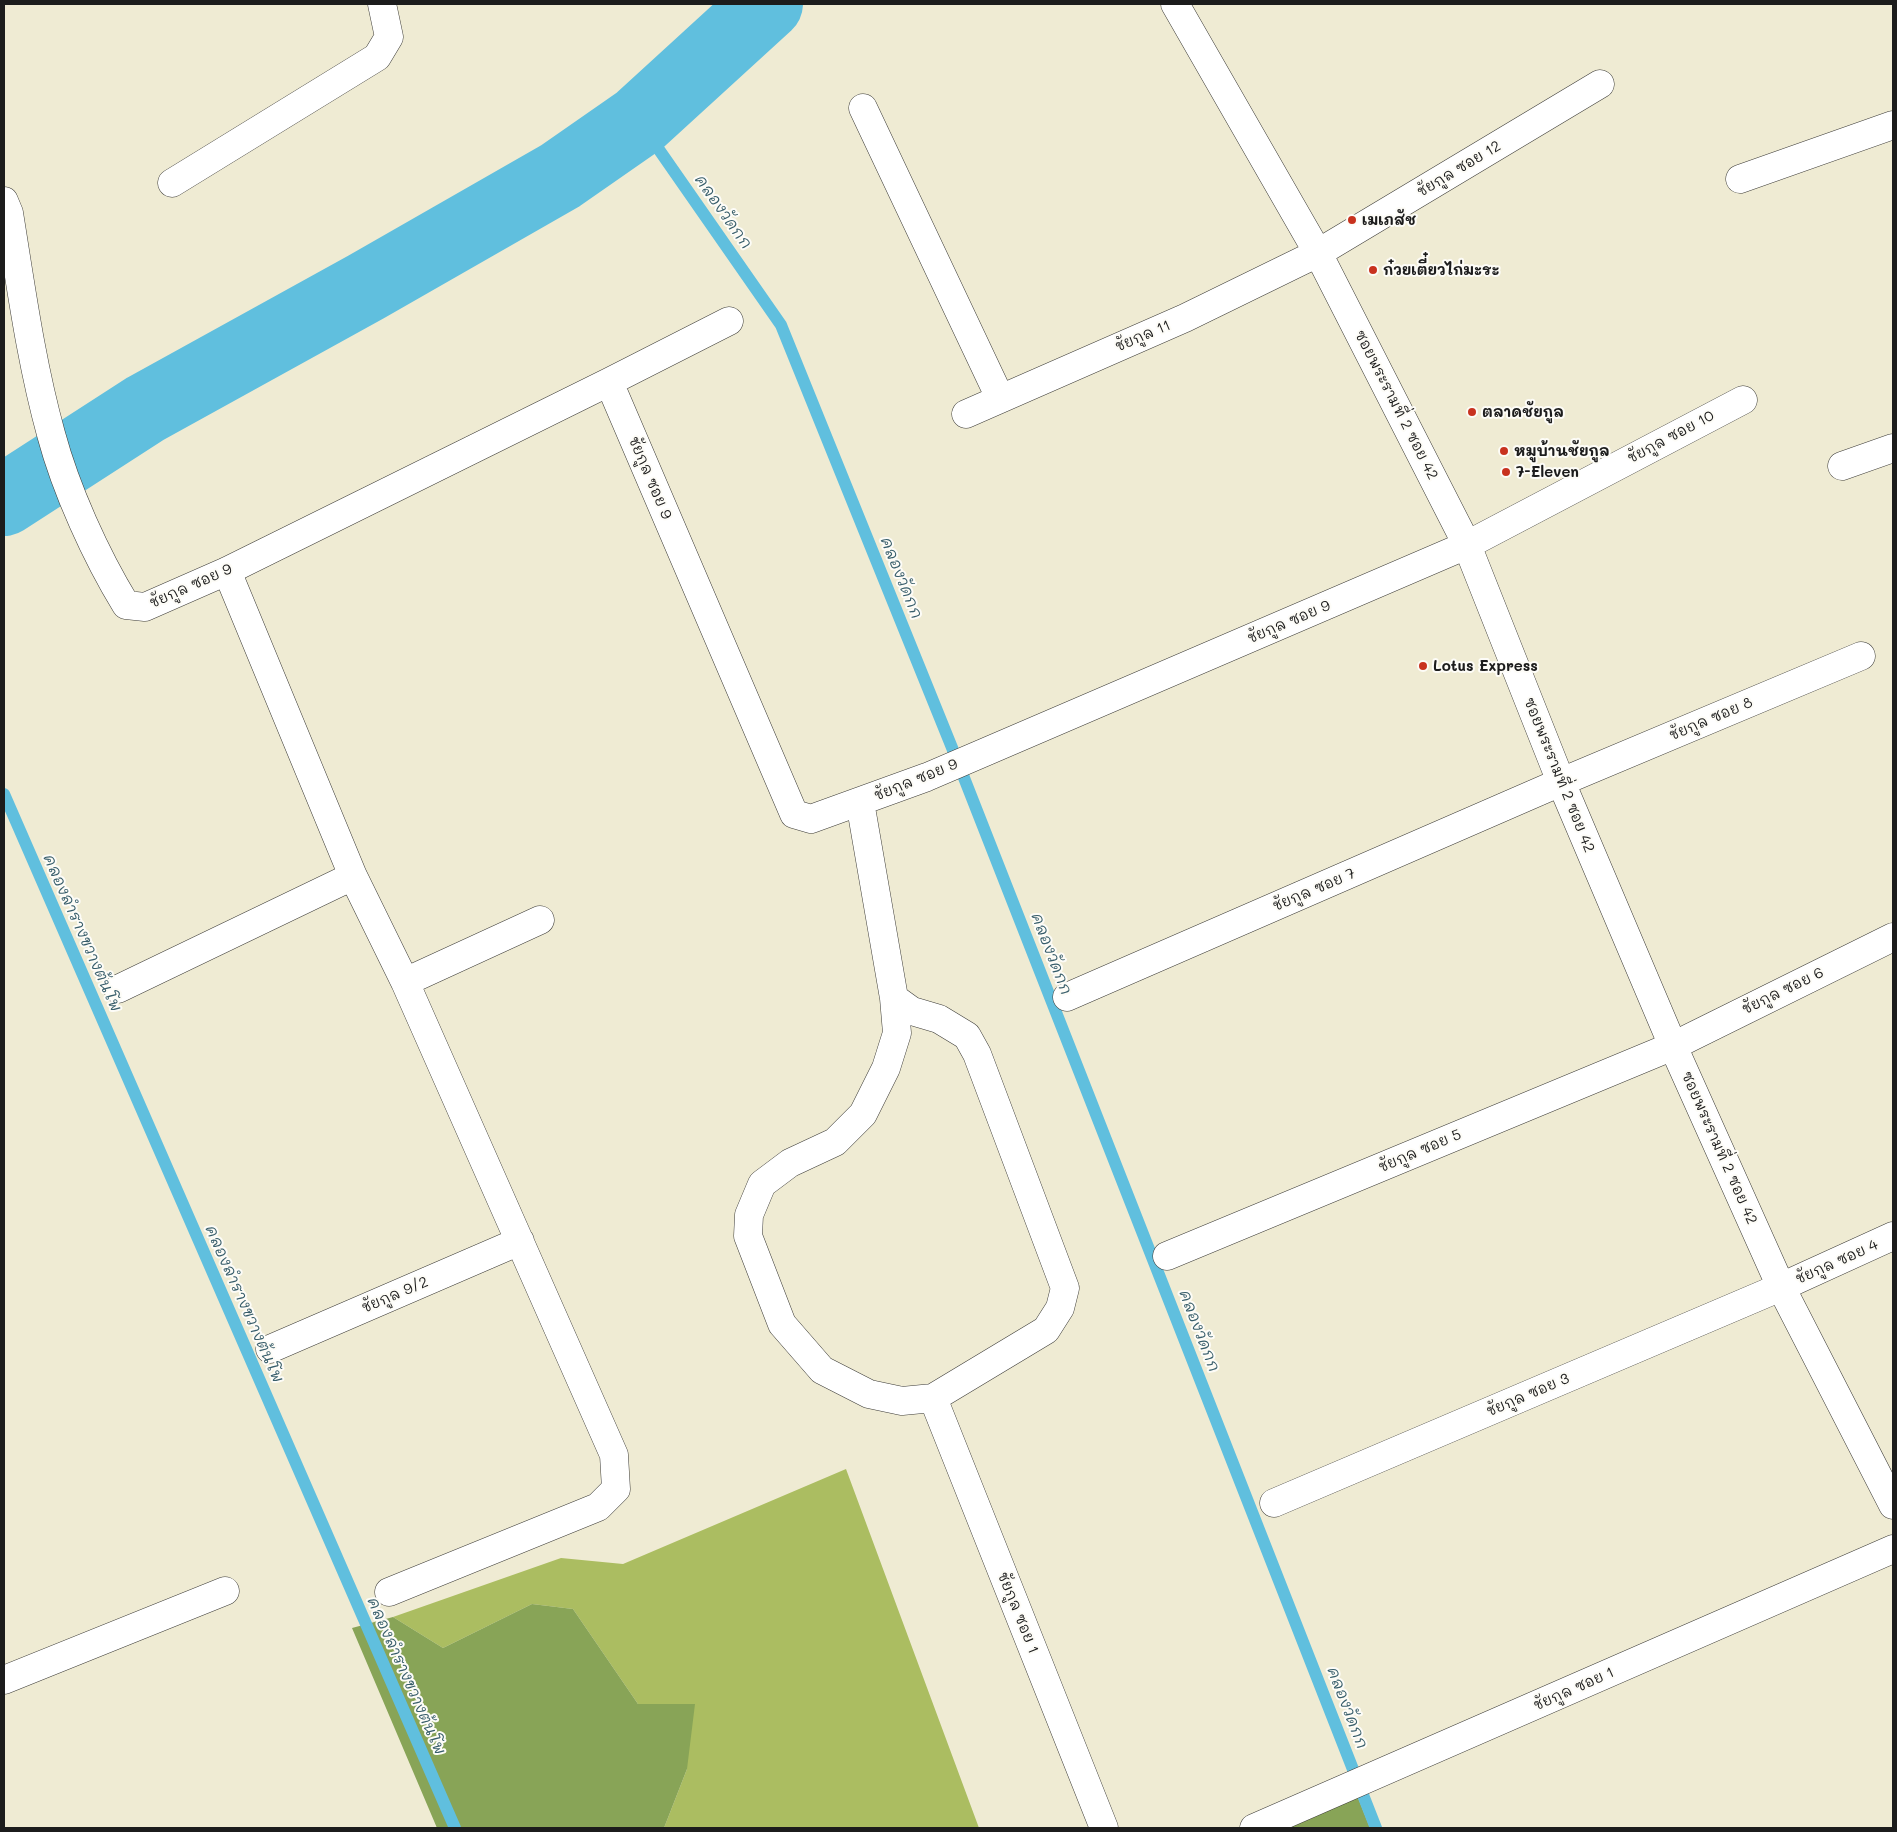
<!DOCTYPE html>
<html>
<head>
<meta charset="utf-8">
<style>
  body { margin:0 }
  #map { position:relative; width:1897px; height:1832px; overflow:hidden; background:#efebd3; font-family:Mali,sans-serif }
  canvas { display:block }
  .frame { position:absolute; inset:0; border:5px solid #1c1c1c; pointer-events:none }
</style>
</head>
<body>
<div id="map">
<canvas width="1897" height="1832"></canvas>
<div class="frame"></div>
</div>
<script>
const context = document.querySelector('canvas').getContext('2d');
context.lineJoin = 'round';
function paint(path, color) {
  context.fillStyle = color;
  context.fill(path, 'evenodd');
}
function trace(path, color, width, dash) {
  context.strokeStyle = color;
  context.lineWidth = width;
  context.lineCap = dash ? 'butt' : 'round';
  context.setLineDash(dash || []);
  context.stroke(path);
}
function drawText(font, color, halo, rows, align = 'center') {
  context.font = font + ' Mali,"Playpen Sans Thai",sans-serif';
  context.lineWidth = 4;
  context.setLineDash([]);
  context.textBaseline = 'middle';
  context.strokeStyle = halo;
  context.fillStyle = color;
  for (const [text, x, y, turn = 0] of rows) {
    context.save();
    context.translate(x, y);
    context.rotate((+turn || 0) * Math.PI / 180);
    context.textAlign = isNaN(turn) ? turn : align;
    if (halo) context.strokeText(text, 0, 0);
    context.fillText(text, 0, 0);
    context.restore();
  }
}
const green = new Path2D(`
  M846,1469L979,1828H664L687,1769L638,1704L573,1609L532,1604L443,1648L393,1617L561,1558L623,1564Z`);
const forest = new Path2D(`
  M532,1604L573,1609L638,1704H695L687,1769L664,1828H437L352,1628L393,1617L443,1648Z
  M1357,1795L1370,1828H1277Z`);
const stream = new Path2D(`
  M639,121L781,325L959,765L1376,1828
  M4,794L455,1828`);
const river = new Path2D(`
  M4,500L145,409L366,287L560,176L639,121L767,4`);
const street = new Path2D(`
  M1175,4L1318,253L1467,545L1561,782L1673,1046L1781,1287L1893,1505
  M863,108L1000,398
  M1740,179L1893,125
  M172,183L377,57L389,37L382,4
  M4,201L9,213C21,287 31,362 51,434C66,490 96,556 126,605L145,607L227,571L609,382L729,321
  M609,382L794,814L811,819L927,777L983,753L1467,545L1743,400
  M966,414L1185,318L1318,253L1600,84
  M1842,466L1893,448
  M227,571L353,876L405,982L614,1455L616,1489L598,1507L389,1592
  M860,802L894,998L912,1011L939,1019L967,1036L977,1054L1065,1288L1060,1308L1046,1330L933,1398L902,1401L869,1394L822,1370L782,1324L748,1236L749,1215L762,1184L790,1163L835,1142L863,1114L886,1068L897,1033L894,998
  M405,982L540,920
  M118,989L353,876
  M1067,997L1561,782L1861,656
  M1167,1256L1673,1046L1893,937
  M270,1349L520,1241
  M933,1398L1104,1828
  M1274,1503L1781,1287L1893,1236
  M4,1680L225,1591
  M1254,1828L1893,1549`);
const markers = [
  [1352,220,5,"#c8321e"],
  [1373,270,5,"#c8321e"],
  [1472,412,5,"#c8321e"],
  [1504,451,5,"#c8321e"],
  [1506,472,5,"#c8321e"],
  [1423,666,5,"#c8321e"]
];
const streetNames = [
  ["ชัยกูล ซอย 12",1459,169,-31],
  ["ชัยกูล 11",1143,336,-23],
  ["ซอยพระรามที่ 2 ซอย 42",1396,405,63],
  ["ชัยกูล ซอย 10",1671,437,-28],
  ["ชัยกูล ซอย 9",650,478,67],
  ["ชัยกูล ซอย 9",191,586,-24],
  ["ชัยกูล ซอย 9",1289,622,-23],
  ["ชัยกูล ซอย 8",1711,719,-23],
  ["ซอยพระรามที่ 2 ซอย 42",1559,775,68],
  ["ชัยกูล ซอย 9",916,780,-22],
  ["ชัยกูล ซอย 7",1314,890,-23],
  ["ชัยกูล ซอย 6",1783,991,-26],
  ["ซอยพระรามที่ 2 ซอย 42",1719,1148,66],
  ["ชัยกูล ซอย 5",1420,1151,-23],
  ["ชัยกูล ซอย 4",1837,1262,-24],
  ["ชัยกูล 9/2",395,1295,-23],
  ["ชัยกูล ซอย 3",1528,1395,-23],
  ["ชัยกูล ซอย 1",1018,1613,68],
  ["ชัยกูล ซอย 1",1574,1689,-24]
];
const poiNames = [
  ["เมเภสัช",1362,220],
  ["ก๋วยเตี๋ยวไก่มะระ",1383,270],
  ["ตลาดชัยกูล",1482,412],
  ["หมูบ้านชัยกูล",1514,451],
  ["7-Eleven",1516,472],
  ["Lotus Express",1433,666]
];
const waterNames = [
  ["คลองวัดกก",723,212,55],
  ["คลองวัดกก",901,578,68],
  ["คลองลำรางขวางต้นโพ",82,933,66],
  ["คลองวัดกก",1051,954,69],
  ["คลองลำรางขวางต้นโพ",244,1304,66],
  ["คลองวัดกก",1199,1331,69],
  ["คลองลำรางขวางต้นโพ",406,1676,66],
  ["คลองวัดกก",1347,1708,69]
];
paint(green, '#abbd61');
paint(forest, '#88a457');
trace(stream, '#60bfde', 12);
trace(river, '#60bfde', 72);
trace(street, '#3c3b37', 29);
trace(street, '#fff', 28);
for (const [x, y, r, color] of markers) {
  const dot = new Path2D();
  dot.arc(x, y, r, 0, 2 * Math.PI);
  context.fillStyle = color;
  context.fill(dot);
  trace(dot, '#fdfcf7', 2);
}
drawText('15px', '#1c1c1c', '#fdfcf7', streetNames);
drawText('bold 15px', '#1c1c1c', '#fdfcf7', poiNames, 'left');
drawText('italic 16px', '#375d6a', '#fdfcf7', waterNames);
</script>
</body>
</html>
